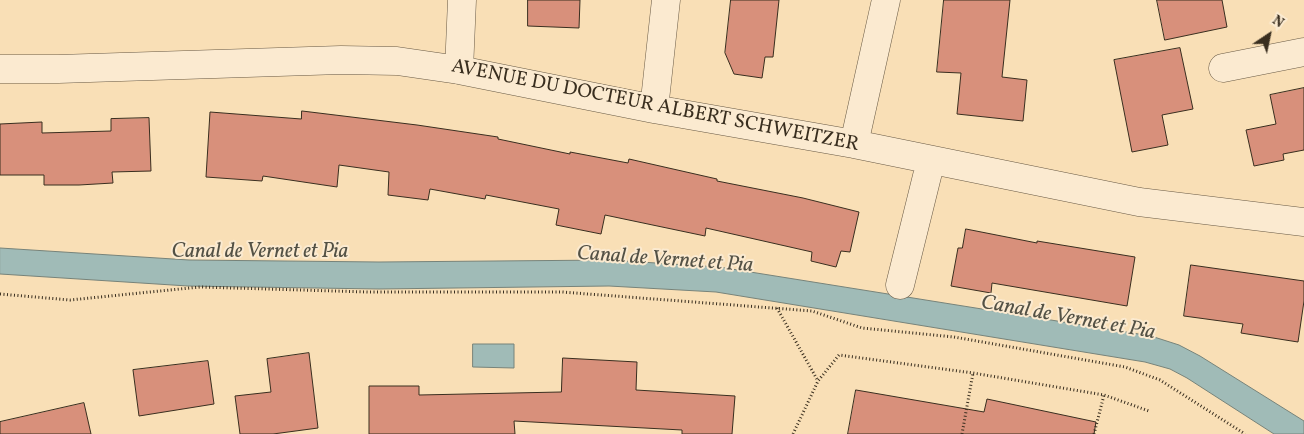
<!DOCTYPE html>
<html>
<head>
<meta charset="utf-8">
<style>
  body { margin:0 }
  #map { position:relative; width:1304px; height:434px; overflow:hidden; background:#f9dfb6; font-family:Vollkorn,serif }
  canvas { display:block }
  .north { position:absolute; left:1244px; top:10px; width:50px; height:50px; -webkit-text-stroke:4px #fbead0; paint-order:stroke; rotate:34deg; font-size:14px; font-weight:700; line-height:20px; text-align:center; color:#392e1f }
  .north::after { content:''; display:block; margin:auto; width:18px; height:22px; background:#392e1f; clip-path:polygon(50% 0,100% 100%,50% 72%,0 100%) }
</style>
</head>
<body>
<div id="map">
<canvas width="1304" height="434"></canvas>
<div class="north">N</div>
</div>
<script>
const context = document.querySelector('canvas').getContext('2d');
context.lineJoin = 'round';
function paint(path, color) {
  context.fillStyle = color;
  context.fill(path, 'evenodd');
}
function trace(path, color, width, dash) {
  context.strokeStyle = color;
  context.lineWidth = width;
  context.lineCap = dash ? 'butt' : 'round';
  context.setLineDash(dash || []);
  context.stroke(path);
}
function drawText(font, color, halo, rows, align = 'center') {
  context.font = font + ' Vollkorn,serif';
  context.lineWidth = 4;
  context.setLineDash([]);
  context.textBaseline = 'middle';
  context.strokeStyle = halo;
  context.fillStyle = color;
  for (const [text, x, y, turn = 0] of rows) {
    context.save();
    context.translate(x, y);
    context.rotate((+turn || 0) * Math.PI / 180);
    context.textAlign = isNaN(turn) ? turn : align;
    if (halo) context.strokeText(text, 0, 0);
    context.fillText(text, 0, 0);
    context.restore();
  }
}
const water = new Path2D(`
  M0,248L189,260L379,262L609,260L719,267L1151,336L1179,345L1200,356L1304,421V434H1274L1187,378L1170,369L1145,362L716,292L609,286L379,289L188,286L0,274Z
  M473,344H514V368L473,367Z`);
const building = new Path2D(`
  M528,0H580L579,28L528,26Z
  M731,0H779L773,57H765L762,78L734,74L725,53Z
  M944,0H1010L1002,77L1027,80L1023,121L957,114L961,73L937,72Z
  M1157,0H1222L1227,27L1165,40Z
  M1180,48L1193,109L1162,115L1168,145L1132,152L1114,60Z
  M1304,88V150L1283,154L1284,160L1254,166L1246,130L1276,124L1270,95Z
  M302,111L417,125L498,137V139L570,154V152L628,163L629,159L717,179V181L803,198L859,212L850,252L841,251L836,267L811,261L812,252L706,228L705,236L605,215L601,234L556,225L559,209L486,195L485,199L430,189L428,200L388,195L389,172L339,165L337,187L263,176L262,181L206,177L210,112L301,119Z
  M149,118L151,171L112,172L113,183L79,185H44V175H0V124L42,122V133L111,131V119Z
  M966,229L1037,243V241L1135,257L1127,306L992,283L991,293L951,286L958,248H962Z
  M1191,265L1304,281V301L1298,342L1241,333L1243,324L1184,316Z
  M309,353L318,428L273,434H240L235,396L271,392L267,359Z
  M563,358L637,362L636,390L735,396L732,434H682V430L514,421L515,434H369V386H419V395L561,392Z
  M208,361L214,404L139,416L133,370Z
  M856,390L984,412L987,399L1096,422L1094,434H848Z
  M84,403L91,434H0V422Z`);
const path = new Path2D(`
  M0,294L70,300L200,287L368,292H562L812,311L862,328L954,337L1125,367L1160,380L1245,434
  M777,308L818,381
  M793,434L818,381L839,355L973,373L1104,395L1149,411
  M962,434L973,373
  M1094,434L1104,395`);
const minor = new Path2D(`
  M1223,68L1304,52
  M0,69H58L341,60L397,61L459,70L654,109L854,144L1139,202L1304,222
  M459,70L462,0
  M654,109L666,0
  M854,144L886,0
  M900,285L931,160`);
const streetNames = [
  ["AVENUE DU DOCTEUR ALBERT SCHWEITZER",655,107,11]
];
const waterNames = [
  ["Canal de Vernet et Pia",260,253],
  ["Canal de Vernet et Pia",665,261,4],
  ["Canal de Vernet et Pia",1068,319,10]
];
paint(water, '#a0bbb7');
trace(water, '#77837a', 1);
paint(building, '#d8907b');
trace(building, '#392e1f', 1);
trace(minor, '#695a45', 29);
trace(path, '#392e1f', 3, [1, 2.5]);
trace(minor, '#fbead0', 28);
drawText('20px', '#392e1f', '#fbead0', streetNames);
drawText('italic 21px', '#535145', '#fbead0', waterNames);
</script>
</body>
</html>
